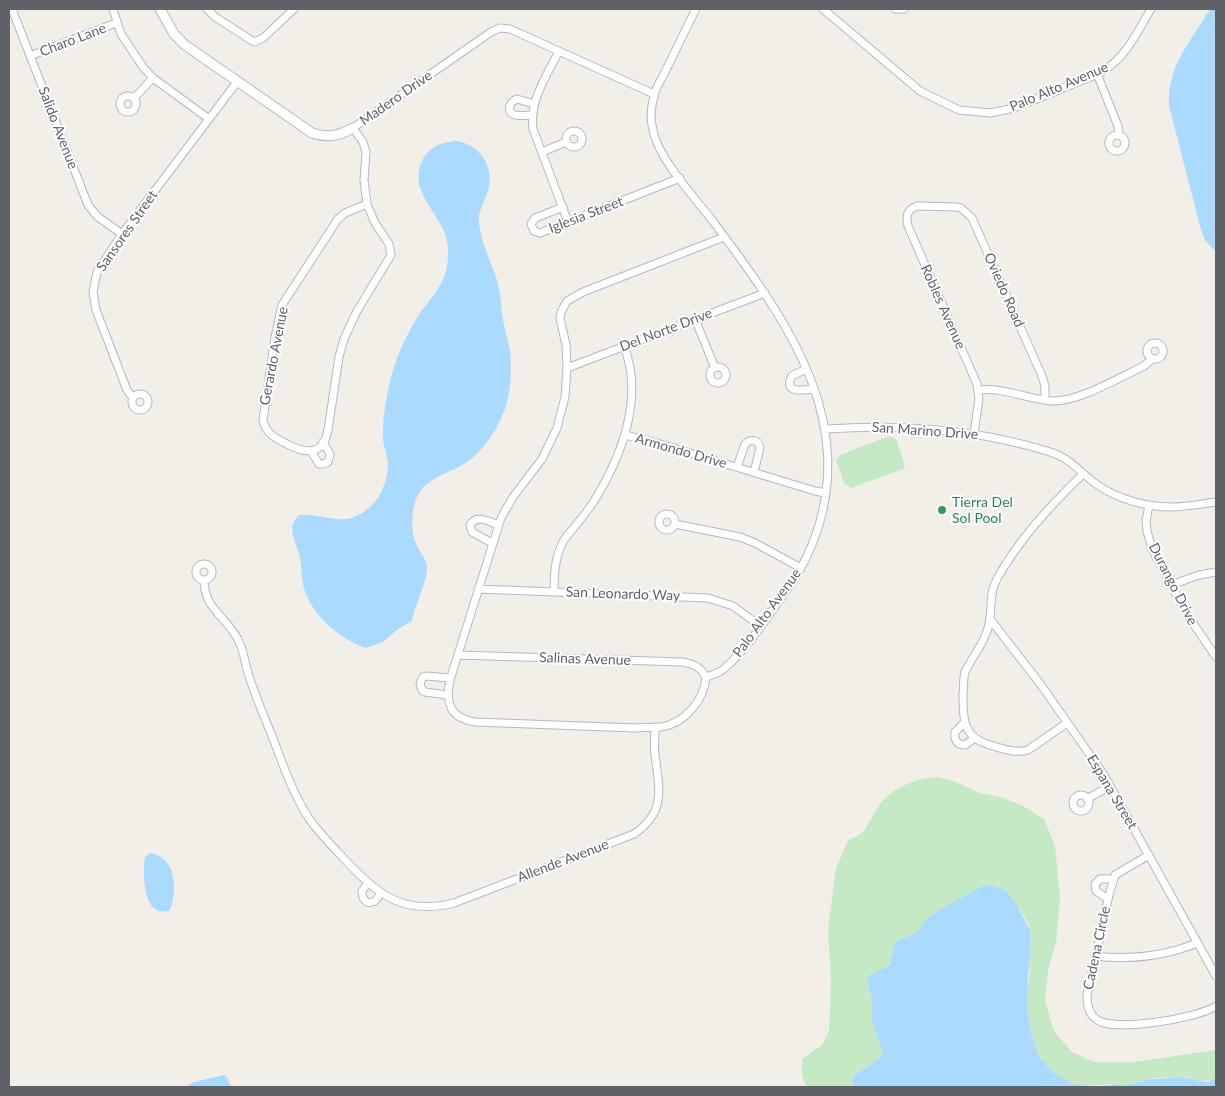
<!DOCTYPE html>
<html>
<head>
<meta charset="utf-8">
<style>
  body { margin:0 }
  #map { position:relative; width:1225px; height:1096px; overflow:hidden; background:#f1efe8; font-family:Lato,sans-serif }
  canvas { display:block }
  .frame { position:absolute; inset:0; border:10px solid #5f6368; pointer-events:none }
</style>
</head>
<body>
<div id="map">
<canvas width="1225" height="1096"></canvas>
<div class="frame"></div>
</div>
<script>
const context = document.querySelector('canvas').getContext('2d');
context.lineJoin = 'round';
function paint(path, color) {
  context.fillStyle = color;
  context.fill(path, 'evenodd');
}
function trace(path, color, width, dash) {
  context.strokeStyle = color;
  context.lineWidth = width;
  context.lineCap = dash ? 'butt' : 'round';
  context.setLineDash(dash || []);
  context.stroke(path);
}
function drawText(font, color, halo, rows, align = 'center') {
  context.font = font + ' Lato,sans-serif';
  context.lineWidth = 4;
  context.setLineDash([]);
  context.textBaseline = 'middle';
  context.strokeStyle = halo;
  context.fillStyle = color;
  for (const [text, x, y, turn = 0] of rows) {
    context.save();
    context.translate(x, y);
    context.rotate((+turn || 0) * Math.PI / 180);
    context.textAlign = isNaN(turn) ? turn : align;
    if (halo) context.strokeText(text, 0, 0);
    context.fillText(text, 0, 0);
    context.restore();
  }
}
const green = new Path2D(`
  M890,436L896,439L905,465L903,469L851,488L845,485L836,461L840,455Z
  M936,777L951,780L980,793L1001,797L1023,806L1044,819L1055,846L1060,897L1056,943L1048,970L1045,1001L1054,1031L1072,1052L1094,1062H1134L1216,1050V1078C1203,1084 1193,1078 1179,1077C1169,1077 1155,1078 1145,1080C1138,1081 1130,1087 1123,1086C1121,1086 1118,1084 1116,1084C1102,1084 1089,1088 1074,1084C1043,1076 1029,1041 1027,1012C1026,986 1034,959 1030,932C1029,919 1011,897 1002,888L937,911L926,920L917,933L896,941L889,966L868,985L872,1001V1020L883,1056L853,1076V1087H806L802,1075V1059L822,1045L829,1031L831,982L828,929L836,869L848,840C852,838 858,836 862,833C865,831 876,810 880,804C893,787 916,779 936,777Z`);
const water = new Path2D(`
  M1210,9H1216V252L1205,240L1201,230L1169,106C1167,65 1191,42 1210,9Z
  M456,141C470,143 482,151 487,165C497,191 477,203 479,223C481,243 491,261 497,280C501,295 501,310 504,325C505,334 509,342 510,351C512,372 511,395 503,414C496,431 483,451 467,462C448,475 423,477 415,502C411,516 411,533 417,546C421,554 428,561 427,570C425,587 415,604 412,621L398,629L383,642L366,648C340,639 312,616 304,588C301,577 302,565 299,554C295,539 286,528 299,515C329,513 343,531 371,506C381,498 388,478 388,465C388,456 384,448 383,439C382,423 386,398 390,382C395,359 406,336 418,316C428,301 441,289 446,271C449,260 449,244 445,234C439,218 427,206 421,190C414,173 422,150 441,144C445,142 451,142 456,141Z
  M150,853C176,856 178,891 170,910C143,921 142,872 145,857Z
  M985,885L1002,888L1014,900L1030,930L1031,955L1028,975L1027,1013L1032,1037L1039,1056L1056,1075L1073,1084L1094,1087L1117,1084L1124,1086L1145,1080L1179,1077L1207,1082L1216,1078V1087H853V1076L883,1056L872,1020V1001L868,985L869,975L889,966L896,941L916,933L926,920L937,911Z
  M224,1075L227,1077L231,1087H185L194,1082Z`);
const street = new Path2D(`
  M12,9L88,205L98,217L122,234
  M113,9L121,34L143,67L153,78L209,119
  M207,9L215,17L254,42L263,38L294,9
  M696,9C686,28 677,48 667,68C663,77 656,86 654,96C651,107 650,119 653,130C658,158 694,197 712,220C775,305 850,402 822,514C815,542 803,568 786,591C769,614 747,649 726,667C721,672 713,675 706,677
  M823,9L920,91L959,110L990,113L1014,108L1100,73C1126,58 1136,34 1151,9
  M895,9H904
  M559,51C547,75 529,101 533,129L568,222
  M30,56L116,23
  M1097,74L1118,126L1119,135
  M120 104a8 8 0 1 1 16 0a8 8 0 1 1-16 0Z
  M134,98L153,78
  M532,115C527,115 520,116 515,115C505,111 510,102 517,99L534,104
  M566 139a8 8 0 1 1 16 0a8 8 0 1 1-16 0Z
  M1109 143a8 8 0 1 1 16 0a8 8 0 1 1-16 0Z
  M542,152L566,142
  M367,204L345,213L338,219L282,305L275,337L263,420C266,434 275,438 287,444C306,454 323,456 328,430L339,357L344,339L357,311L391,255L389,244L375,223L367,204L364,180L366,152L363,142L353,128L491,32L500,28L510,29L654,94
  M563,207L535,218L531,224L534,231L540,233L680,178
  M695,319L715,368
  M1147 351a8 8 0 1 1 16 0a8 8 0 1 1-16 0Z
  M710 375a8 8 0 1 1 16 0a8 8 0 1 1-16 0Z
  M567,368L765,293
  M806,369L792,376C782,394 804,390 814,389
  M979,390C1003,387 1027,399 1051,401C1077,403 1120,377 1144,366L1152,359
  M132 402a8 8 0 1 1 16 0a8 8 0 1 1-16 0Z
  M133,398L127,390L96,310L93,292L97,272L122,234L237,82
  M826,429C899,424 976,429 1047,451C1071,458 1077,470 1096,484C1117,499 1146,507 1171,507C1186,507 1201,504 1216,502
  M974,433L979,399L977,384L908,226C906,217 906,210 917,206L955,207L961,208L972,218L1042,376L1045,386V400
  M625,435L657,443L815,491L826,493
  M311,451L319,464H324L328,462L330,454L323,442
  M737,467L745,444C751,438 759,440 760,448L754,472
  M1149,505L1146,521L1147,531L1152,549L1186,613L1216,657
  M659 522a8 8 0 1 1 16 0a8 8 0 1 1-16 0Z
  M675,524L740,537L755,543L801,568
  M492,543L472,532L470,525C477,514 488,521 498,525
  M196 572a8 8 0 1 1 16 0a8 8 0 1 1-16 0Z
  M204,580C204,611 230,618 240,644C244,653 245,663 248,673C255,696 265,718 274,741C284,768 294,796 310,820C321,835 335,849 348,863C380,897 406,915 454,903L634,834C667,811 659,788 655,755C654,746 655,736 655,727
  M1171,585L1199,575L1216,572
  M478,589L708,598L733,606L760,626
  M554,592C554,573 555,553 566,537C576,525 586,514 594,501C622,456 644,398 624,346
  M990,619L1041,685L1104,775L1216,976
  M458,655L682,662C693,664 700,666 706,677
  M706,677C704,701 684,724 660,727C652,728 643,727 635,728L475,722C450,718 445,703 450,680L501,518L513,497L542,459L557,428L565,397L567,368L566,345L560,318L561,312L567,301L583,292L724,237
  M447,695L425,692L422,690L420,683L423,677L426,676L450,678
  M964,723L955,732C954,740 957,745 965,745L975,738
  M1067,723L1028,750C1015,754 1000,748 987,744C962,736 963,716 963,694C964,687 963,679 965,672C972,657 984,644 988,628C993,612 988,595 997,579C1019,539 1050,506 1083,474
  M1073 803a8 8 0 1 1 16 0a8 8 0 1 1-16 0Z
  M1087,799L1110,786
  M1149,855L1115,875L1109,895L1087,995C1087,1004 1088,1013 1096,1019C1112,1033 1199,1018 1216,1006
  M368,883L362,891C362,906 376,906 380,893
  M1108,899L1096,891L1095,884L1100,879H1114
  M1095,956C1130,960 1165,956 1197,943`);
const secondary = new Path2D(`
  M160,9L174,34L185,45L312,133C327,138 339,136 353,128`);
const markers = [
  [942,510,5,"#2e9e5b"]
];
const streetNames = [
  ["Charo Lane",73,40,-21],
  ["Palo Alto Avenue",1059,87,-23],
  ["Madero Drive",396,98,-35],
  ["Salido Avenue",58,128,69],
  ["Iglesia Street",586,215,-21],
  ["Sansores Street",127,231,-55],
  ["Oviedo Road",1004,290,66],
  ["Robles Avenue",943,307,66],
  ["Del Norte Drive",666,330,-21],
  ["Gerardo Avenue",274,356,-79],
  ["San Marino Drive",925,431,4],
  ["Armondo Drive",681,451,16],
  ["Durango Drive",1173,584,63],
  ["San Leonardo Way",623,594,2],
  ["Palo Alto Avenue",767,613,-54],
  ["Salinas Avenue",585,659,2],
  ["Espana Street",1112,792,59],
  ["Allende Avenue",563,861,-21],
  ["Cadena Circle",1097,948,-78]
];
const leisureNames = [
  ["Tierra Del",952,502],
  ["Sol Pool",952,518]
];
paint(green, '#c5e8c5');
paint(water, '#aadaff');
trace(street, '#b5b8bc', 9);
trace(secondary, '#b6babf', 11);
trace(street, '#fff', 7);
trace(secondary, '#fff', 9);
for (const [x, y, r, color] of markers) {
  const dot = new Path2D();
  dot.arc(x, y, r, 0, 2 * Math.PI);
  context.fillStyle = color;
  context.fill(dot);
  trace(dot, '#fff', 2);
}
drawText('14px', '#5f6368', '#fff', streetNames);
drawText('14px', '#27864d', '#fff', leisureNames, 'left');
</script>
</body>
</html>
